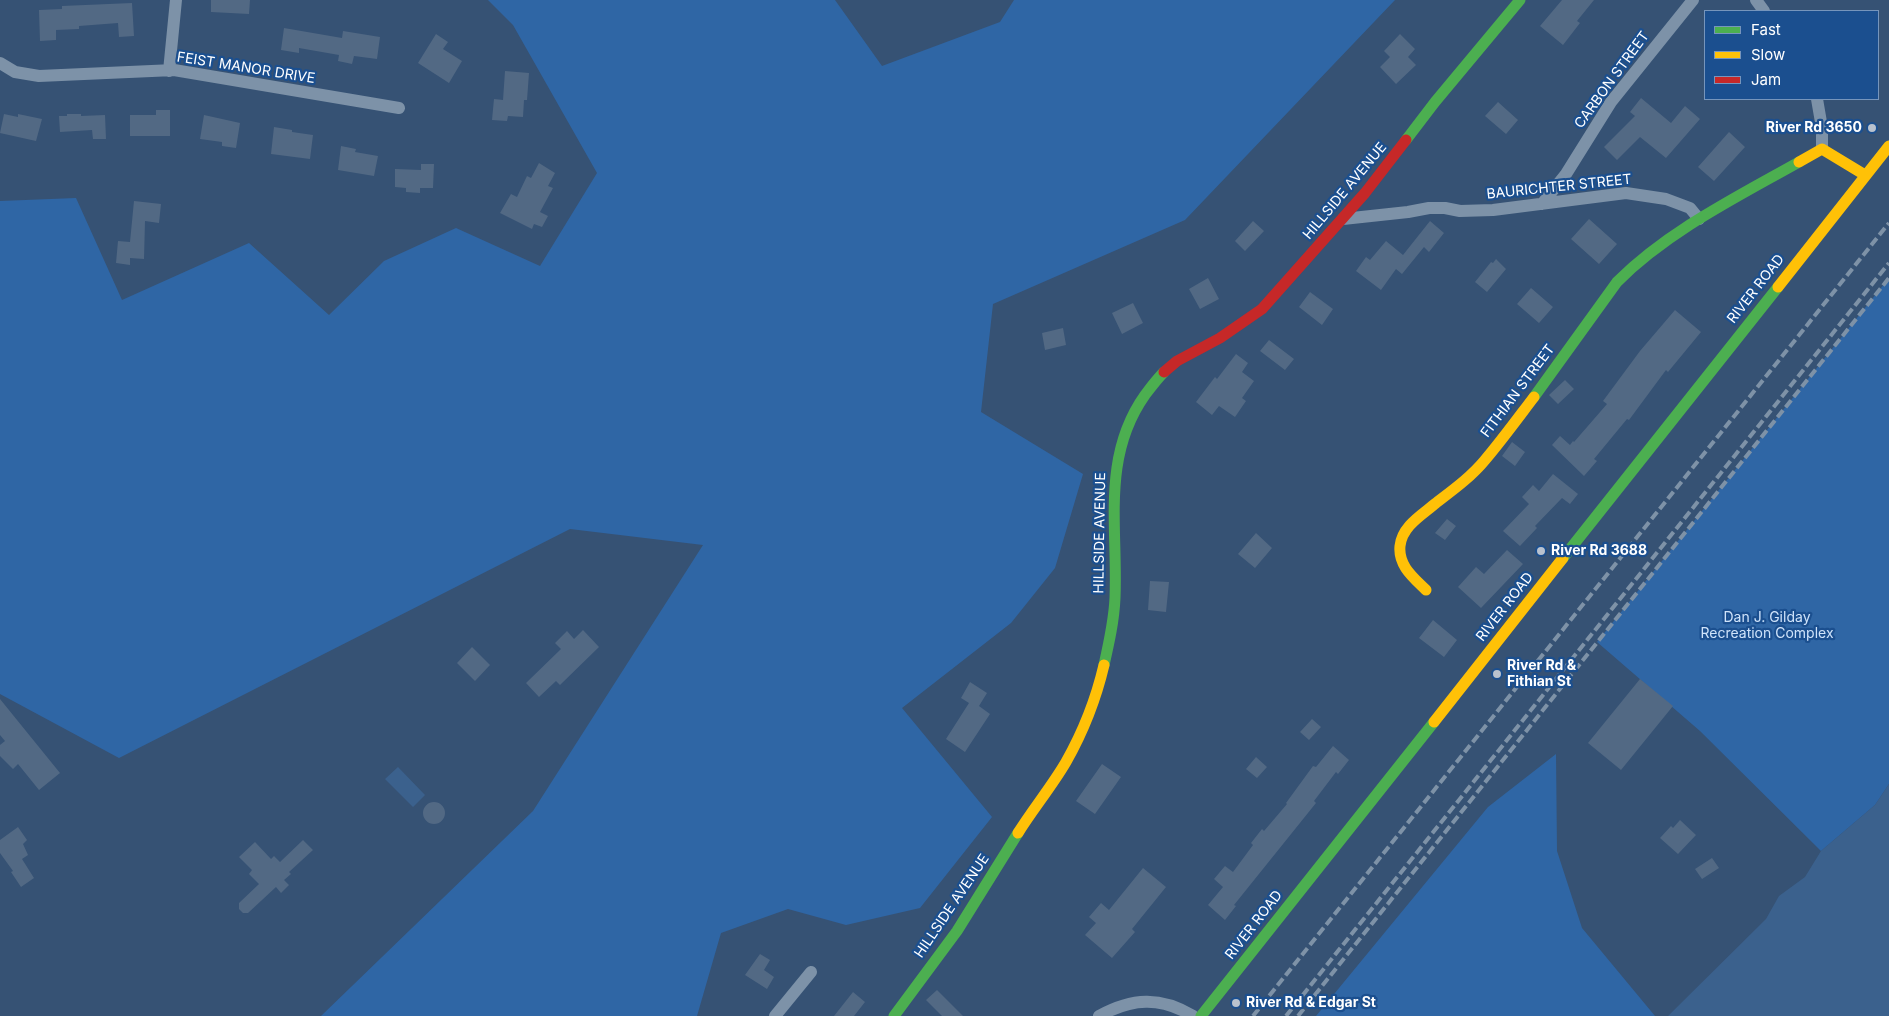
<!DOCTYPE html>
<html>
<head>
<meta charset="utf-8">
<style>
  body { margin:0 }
  #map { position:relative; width:1889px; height:1016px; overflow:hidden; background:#365274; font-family:Inter,sans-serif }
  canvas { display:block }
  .legend { position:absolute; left:1704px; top:10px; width:175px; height:90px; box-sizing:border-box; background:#1b4f8f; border:1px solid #7695bc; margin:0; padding:6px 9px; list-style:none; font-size:15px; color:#fff }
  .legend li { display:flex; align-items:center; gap:10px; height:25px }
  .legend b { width:25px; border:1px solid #7695bc }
</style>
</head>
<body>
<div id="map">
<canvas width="1889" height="1016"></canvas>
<ul class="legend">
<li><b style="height:6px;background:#4caf50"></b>Fast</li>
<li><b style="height:6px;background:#ffc107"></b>Slow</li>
<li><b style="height:6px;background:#c62828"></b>Jam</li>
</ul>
</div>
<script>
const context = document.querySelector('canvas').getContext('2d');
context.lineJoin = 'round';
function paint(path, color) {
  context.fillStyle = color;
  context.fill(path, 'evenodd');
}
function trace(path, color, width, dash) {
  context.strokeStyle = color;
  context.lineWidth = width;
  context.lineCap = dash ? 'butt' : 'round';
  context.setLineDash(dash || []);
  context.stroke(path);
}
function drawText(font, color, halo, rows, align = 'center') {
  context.font = font + ' Inter,sans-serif';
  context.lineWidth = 4.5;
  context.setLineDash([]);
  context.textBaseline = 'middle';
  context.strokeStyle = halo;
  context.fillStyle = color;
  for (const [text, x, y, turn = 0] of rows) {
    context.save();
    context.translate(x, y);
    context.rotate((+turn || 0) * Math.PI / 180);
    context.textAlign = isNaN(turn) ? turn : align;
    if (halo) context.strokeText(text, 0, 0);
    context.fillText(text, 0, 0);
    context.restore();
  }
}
const green = new Path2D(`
  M488,0H835L882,66L1000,22L1014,0H1395L1185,220L993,304L981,412L1083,474L1055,568L1011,623L902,708L992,817L920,908L846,925L788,909L721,933L697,1016H321L533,811L703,545L570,529L119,758L0,694V201L76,198L122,300L249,243L329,315L384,261L456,228L540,266L597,173L513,25Z
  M1889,278V784L1875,805L1821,851L1700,731L1597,642Z
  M1556,754L1557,851L1582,928L1655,1016H1316L1488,807Z`);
const water = new Path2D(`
  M398,767L425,795L413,807L385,779Z
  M1889,784V1016H1668L1766,919L1779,896L1805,877L1821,851L1875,805Z`);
const building = new Path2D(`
  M211,0H250L249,14L211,12Z
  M1562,0H1594L1577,21L1580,23L1563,45L1540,26Z
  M132,3L134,36L119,37L118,23L79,26V29L56,30V40L40,41L39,10L62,9V6Z
  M284,28L342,38L343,31L380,37L377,59L354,56L352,64L338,61L339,55L299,48V53L281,50Z
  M436,34L448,42L443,49L462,61L449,83L418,63Z
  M1400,34L1415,49L1408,57L1416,65L1396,84L1380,67L1390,57L1384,51Z
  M505,71L529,73L527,100H524L523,117L508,116L507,121L492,120L494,99L503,100Z
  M1641,98L1671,123L1685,106L1700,119L1666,158L1640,137L1617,160L1604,147L1635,116L1630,112Z
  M1498,102L1518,120L1506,134L1485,116Z
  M156,110H170V136H130V115H156Z
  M4,114L18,117V114L42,119L36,141L0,133Z
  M67,114H81V116L105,115L106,139H93L92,130L60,132L59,116H67Z
  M204,115L240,123L236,148L222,146V142L200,139Z
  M274,127L292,130V132L313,135L310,159L271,154Z
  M1729,132L1745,147L1714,181L1698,167Z
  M341,146L356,149L355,152L378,156L374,176L338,170Z
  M539,163L555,173L548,186L553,188L540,212L548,216L542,227L534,224L532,229L500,213L511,194L517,197L527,176L531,178Z
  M421,164H434L433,188H420V193L406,192V188L395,187V169L421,170Z
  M134,201L161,204L159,223L145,221L144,259L130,258V265L116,263L118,241L130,242Z
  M1589,219L1617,244L1599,264L1571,239Z
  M1253,221L1264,231L1245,251L1235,241Z
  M1430,221L1444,233L1429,252L1424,247L1402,274L1396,269L1381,290L1356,271L1366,257L1370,260L1386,241L1403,255Z
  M1496,259L1506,269L1487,292L1475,282L1491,262L1493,263Z
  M1208,278L1219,299L1200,309L1189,289Z
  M1531,288L1553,307L1539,323L1517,304Z
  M1310,292L1333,309L1322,325L1299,307Z
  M1133,303L1143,323L1122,334L1112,313Z
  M1675,310L1701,332L1668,372L1666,370L1629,420L1627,419L1594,459L1597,461L1584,476L1552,445L1560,436L1570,445L1573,441L1574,442L1607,404L1603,401L1640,351Z
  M1063,328L1066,345L1045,350L1042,333Z
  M1269,340L1294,359L1285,370L1260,351Z
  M1236,354L1248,363L1242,372L1254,381L1242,398L1246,401L1235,417L1219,406L1212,415L1196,402L1215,377L1217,379Z
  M1565,380L1574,389L1558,404L1549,395Z
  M1512,442L1525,452L1515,466L1502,456Z
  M1553,474L1578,494L1570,504L1562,498L1535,526L1537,528L1520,546L1503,531L1529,504L1522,497L1533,485L1539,491Z
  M1447,519L1456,526L1445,540L1435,533Z
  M1256,533L1272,548L1255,568L1238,554Z
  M1507,550L1523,564L1481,608L1458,587L1476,567L1484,574Z
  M1150,581L1169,582L1166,612L1148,610Z
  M1433,620L1457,640L1444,657L1419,638Z
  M583,630L599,647L560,685L556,681L539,697L526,683L561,649L555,643L567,631L574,639Z
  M472,647L490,665L475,681L457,663Z
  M1640,679L1673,706L1621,770L1588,743Z
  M970,682L987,693L979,706L990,714L965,752L946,739L969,703L961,698Z
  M0,699L60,773L39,790L18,764L13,769L0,756V745L5,741L0,735Z
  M1312,719L1321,727L1309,740L1300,732Z
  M1333,746L1349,760L1338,774L1336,772L1314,801L1316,803L1234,905L1236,906L1225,920L1208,905L1223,887L1214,879L1225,866L1233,872L1253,845L1251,843L1262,829L1264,831L1287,804L1286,803L1313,766L1316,767Z
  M1256,757L1267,767L1257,778L1246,769Z
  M1102,764L1121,777L1095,814L1076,801Z
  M423 813a11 11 0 1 1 22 0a11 11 0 1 1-22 0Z
  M1680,820L1696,835L1678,854L1660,838L1671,826L1673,828Z
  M18,827L27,840L23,844L28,855L22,859L34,878L21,887L11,872L13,871L0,853V840Z
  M303,840L313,850L289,872L291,874L284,880L289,885L281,893L276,887L248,913H243L239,909V903L259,884L249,874L252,870L239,857L255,842L271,859L274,856L280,862Z
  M1712,858L1719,868L1702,879L1695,869Z
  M1143,868L1166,887L1132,929L1135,932L1112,958L1085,935L1096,923L1089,917L1101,903L1109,910Z
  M760,954L770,960L764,970L774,977L767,989L745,975Z
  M937,990L963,1016H942L926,1000Z
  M853,992L865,1002L854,1016H834Z`);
const street = new Path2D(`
  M1756,0L1764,11
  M0,63L15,72L39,76L174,70L399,108
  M169,71L176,0
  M1817,99L1822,128V149
  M1542,204L1566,174L1611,102L1693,0
  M1343,219L1408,212L1429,208H1445L1460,211L1493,210L1626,193L1666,199L1690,208L1699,219
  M775,1016L811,972
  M1099,1016C1132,998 1160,996 1193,1016`);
const fast = new Path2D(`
  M1406,140L1435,102L1520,0
  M1534,397L1617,282C1668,231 1737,197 1799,162
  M1563,558L1778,287
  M1104,665C1109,643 1114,621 1115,598C1118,527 1101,457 1145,395C1151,387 1157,379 1164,372
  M894,1016L957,931L1018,833
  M1201,1016L1434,722`);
const slow = new Path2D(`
  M1799,162L1822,149L1865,175
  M1778,287L1889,146
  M1426,590C1414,578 1398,566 1400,546C1402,526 1422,515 1436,503C1453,490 1471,477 1485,460C1502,440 1518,418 1534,397
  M1434,722L1563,558
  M1018,833C1033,809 1052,786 1066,762C1083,732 1096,699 1104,665`);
const jam = new Path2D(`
  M1164,372L1177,361L1220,338L1262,309L1365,193L1406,140`);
const rail = new Path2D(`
  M1253,1016L1889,223
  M1286,1016L1889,263
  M1298,1016L1889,278`);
const markers = [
  [1872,128,5,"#b9c2ce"],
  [1541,551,5,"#b9c2ce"],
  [1497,674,5,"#b9c2ce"],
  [1236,1003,5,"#b9c2ce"]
];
const streetNames = [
  ["FEIST MANOR DRIVE",246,68,9],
  ["CARBON STREET",1612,80,-54],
  ["BAURICHTER STREET",1559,187,-6],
  ["HILLSIDE AVENUE",1345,191,-50],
  ["RIVER ROAD",1756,289,-52],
  ["FITHIAN STREET",1518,391,-53],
  ["HILLSIDE AVENUE",1100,533,-89],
  ["RIVER ROAD",1505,607,-52],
  ["HILLSIDE AVENUE",952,906,-56],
  ["RIVER ROAD",1254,925,-52]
];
const poiNames = [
  ["River Rd 3650",1862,128,"right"],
  ["River Rd 3688",1551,551],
  ["River Rd &",1507,666],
  ["Fithian St",1507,682],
  ["River Rd & Edgar St",1246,1003]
];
const parkNames = [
  ["Dan J. Gilday",1767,618],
  ["Recreation Complex",1767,634]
];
paint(green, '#2f66a5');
paint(water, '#3b618d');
paint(building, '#526984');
trace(street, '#7d92a8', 12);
trace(fast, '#4caf50', 11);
trace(slow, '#ffc107', 11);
trace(jam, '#c62828', 11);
trace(rail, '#7e92a7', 4, [9, 4]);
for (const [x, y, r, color] of markers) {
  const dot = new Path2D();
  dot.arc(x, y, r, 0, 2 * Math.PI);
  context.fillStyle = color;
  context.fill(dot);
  trace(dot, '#1b4f8f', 2);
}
drawText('14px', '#fff', '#1b4f8f', streetNames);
drawText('bold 14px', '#fff', '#1b4f8f', poiNames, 'left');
drawText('14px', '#cfe3fa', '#1b4f8f', parkNames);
</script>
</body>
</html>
